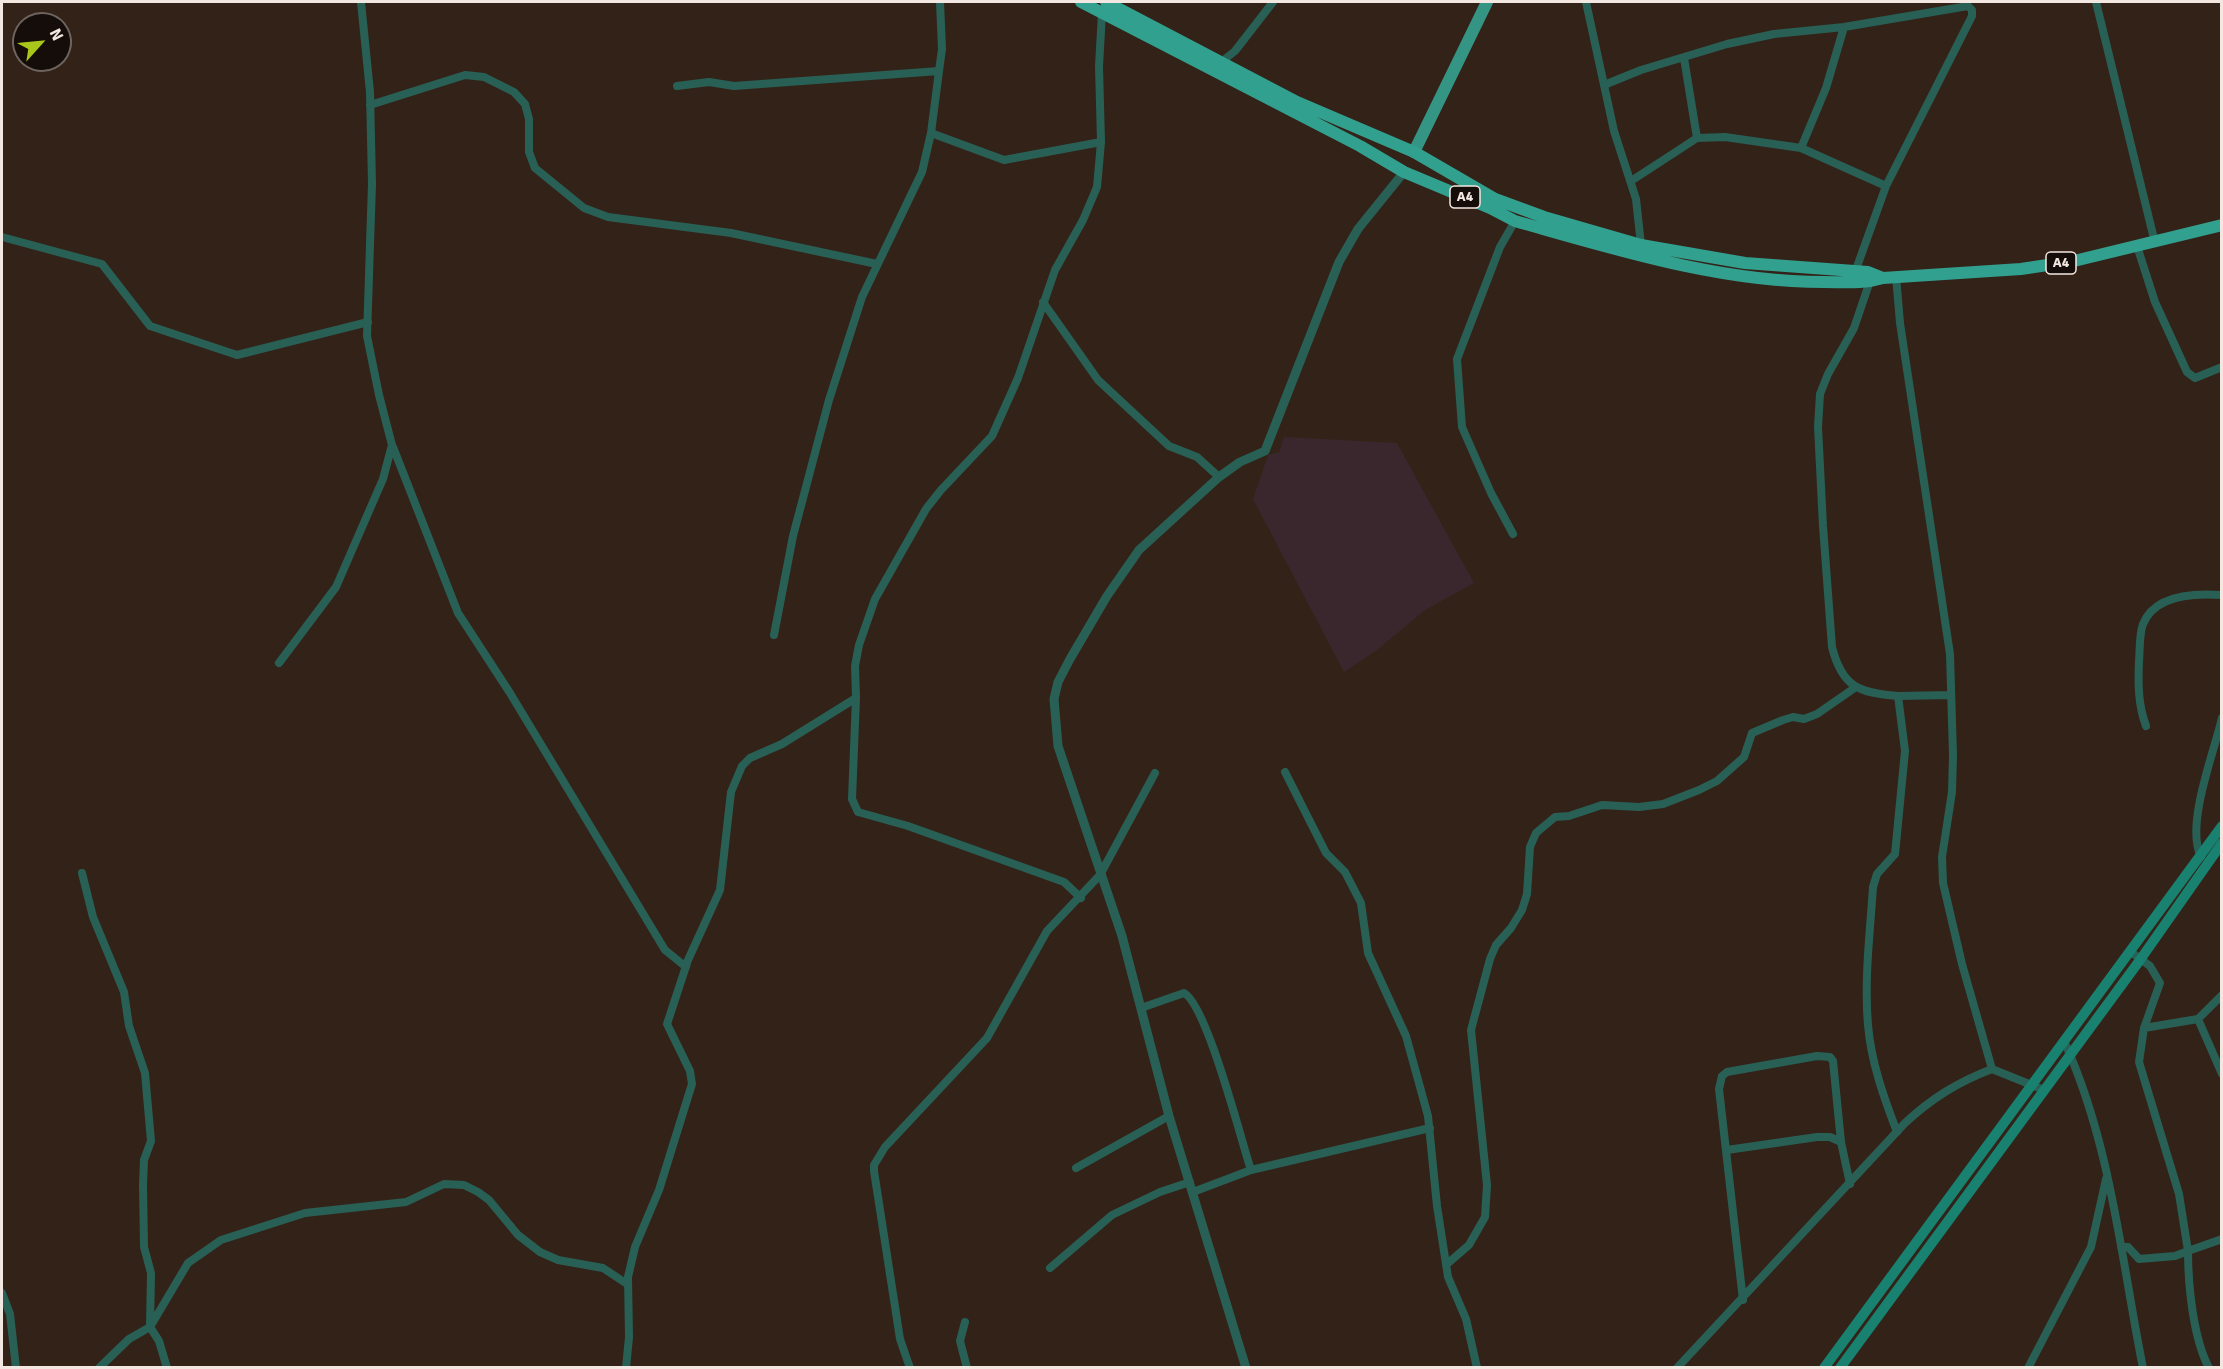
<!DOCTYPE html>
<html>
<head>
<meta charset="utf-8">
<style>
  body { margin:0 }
  #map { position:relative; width:2223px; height:1369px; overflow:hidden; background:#332218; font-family:Signika,sans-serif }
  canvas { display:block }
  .frame { position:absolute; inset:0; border:3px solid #f3e7e1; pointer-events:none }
  .north { position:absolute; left:12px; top:12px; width:60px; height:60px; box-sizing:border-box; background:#150d09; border:2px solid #6e645f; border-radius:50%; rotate:63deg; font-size:16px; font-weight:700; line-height:24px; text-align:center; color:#f3e7e1 }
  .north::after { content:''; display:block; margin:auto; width:21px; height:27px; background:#a9c71b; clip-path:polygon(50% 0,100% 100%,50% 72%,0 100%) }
</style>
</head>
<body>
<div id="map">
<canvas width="2223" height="1369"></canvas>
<div class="frame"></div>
<div class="north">N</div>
</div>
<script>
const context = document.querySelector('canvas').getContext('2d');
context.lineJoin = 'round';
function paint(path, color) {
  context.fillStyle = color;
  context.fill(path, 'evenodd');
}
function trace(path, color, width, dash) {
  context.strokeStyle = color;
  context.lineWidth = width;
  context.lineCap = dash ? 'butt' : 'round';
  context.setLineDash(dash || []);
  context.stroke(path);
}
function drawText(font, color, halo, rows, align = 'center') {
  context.font = font + ' Signika,sans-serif';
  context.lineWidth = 6;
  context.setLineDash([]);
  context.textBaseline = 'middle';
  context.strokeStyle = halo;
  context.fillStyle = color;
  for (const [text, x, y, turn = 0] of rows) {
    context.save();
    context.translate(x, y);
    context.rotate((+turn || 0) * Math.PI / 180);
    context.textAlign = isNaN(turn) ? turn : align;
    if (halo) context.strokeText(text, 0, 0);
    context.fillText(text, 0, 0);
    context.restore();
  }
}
const industrial = new Path2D(`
  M1284,437L1397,443L1474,583L1425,610L1377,650L1344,672L1253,499L1268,455L1279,452Z`);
const minor = new Path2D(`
  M1586,2L1614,131L1636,199L1641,245
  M2096,2L2155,243
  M1684,58L1697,138
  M1220,63L1235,51L1273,2
  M1604,85L1641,70L1727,44L1774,34L1844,27L1968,6L1972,10V16L1886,186
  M677,86L709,82L734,86L939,71L942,49L940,2
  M370,105L465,75L484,77L514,92L525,104L529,119V152L535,168L584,208L608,217L731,233L877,264
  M931,133L1004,160L1101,142
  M1801,148L1826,88L1844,27
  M1631,181L1697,138L1725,137L1801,148L1886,186L1854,275
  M2,237L102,264L150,326L237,355L368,322
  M2137,246L2155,302L2187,372L2195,378L2222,367
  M1896,276L1900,323L1950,654L1953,755L1952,792L1942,857L1943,883L1962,964L1992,1069L2044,1090
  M1871,278L1854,328L1828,374L1820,394L1818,427L1823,526L1832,647C1842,687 1859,693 1898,696
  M1043,302L1098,380L1169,446L1197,457L1219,477
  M393,447L458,613L510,693L665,950L686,967
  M1513,534L1491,493L1462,427L1457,359L1500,247L1515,221
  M774,635L793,536L829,400L862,297L922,172L931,133L939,71
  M279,663L336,587L383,479L392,445L379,395L367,336L372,184L370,92L361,2
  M856,698L852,799L858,812L908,826L1064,882L1081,898
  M2146,726C2138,705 2138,683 2139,661C2140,650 2139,635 2143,624C2155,594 2195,593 2222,595
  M1285,772L1326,853L1345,872L1361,903L1368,953L1406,1036L1428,1116L1437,1206L1448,1277L1466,1319L1477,1368
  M2201,857C2185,825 2214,753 2222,718
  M82,873L93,917L124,992L129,1026L145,1073L151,1141L144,1160L143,1185L144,1247L151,1273L150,1327L129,1339L99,1368
  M1141,1008L1184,993C1207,1005 1241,1140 1251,1170
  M2198,1019L2222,1074
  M2144,1028L2198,1019L2222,995
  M2064,1041C2111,1144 2121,1258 2143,1368
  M1897,1132C1884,1098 1871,1062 1868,1025C1864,980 1870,933 1873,887L1877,874L1895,854L1905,751L1898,696L1951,695
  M1727,1150L1817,1137H1830L1841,1142
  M1076,1168L1169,1116
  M1193,1192L1251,1170L1430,1128
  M2121,1247H2128L2139,1259L2175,1256L2188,1251L2179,1194L2139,1062L2144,1028L2160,983L2150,966L2131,952
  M1447,1264L1469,1245L1485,1217L1487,1185L1471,1030L1490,959L1496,945L1511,928L1522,910L1527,894L1530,847L1536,833L1555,817L1569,816L1602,805L1639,807L1663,804L1699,790L1717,781L1744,757L1752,733L1783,720L1793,717L1804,719L1817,714L1856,687
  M1050,1268L1112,1215L1160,1192L1190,1182
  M2,1293L10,1314L16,1368
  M1743,1300L1719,1089L1722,1076L1727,1072L1817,1056L1830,1057L1833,1061L1841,1142L1850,1184
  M965,1322L960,1341L967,1368
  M167,1368L159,1341L150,1327L188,1263L221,1240L305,1213L406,1202L444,1184L464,1185L478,1192L489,1200L518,1235L540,1252L558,1260L603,1268L627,1284
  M626,1368L629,1337L628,1277L635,1247L659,1190L692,1084L690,1071L667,1024L688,960L720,890L731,792L742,766L750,758L782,744L856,698L855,666L859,645L875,599L926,509L941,490L992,436L1018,378L1055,270L1083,220L1097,187L1101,142L1099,66L1102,13
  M910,1368L900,1339L874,1171V1165L885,1147L987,1038L1047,931L1100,875L1155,773
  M1677,1368L1905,1123C1932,1098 1958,1082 1992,1069
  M2028,1368L2091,1247L2106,1179
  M2209,1368C2193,1338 2188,1284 2188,1251L2222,1239`);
const tertiary = new Path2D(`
  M1246,1368L1169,1116L1122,936L1058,746L1054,699L1058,682L1070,659L1107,596L1139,550L1219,477L1240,462L1265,451L1339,262L1358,229L1404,172`);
const secondary = new Path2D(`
  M1824,1368L2222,826
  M1840,1368L2140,960L2222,843`);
const primary = new Path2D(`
  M1414,152L1487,2`);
const trunk = new Path2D(`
  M1081,2L1360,146L1404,172L1490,208L1515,221C1615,249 1719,282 1824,282C1845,282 1863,284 1883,278L2021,269L2074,261L2222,225
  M1106,2L1297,102L1414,152L1495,199L1544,217L1641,245L1745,263L1868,272L1883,278`);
const shields = [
  [1465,197,30],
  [2061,263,30]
];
const shieldNames = [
  ["A4",1465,197],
  ["A4",2061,263]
];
paint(industrial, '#3a272d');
trace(minor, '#296056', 8);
trace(tertiary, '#296056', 9);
trace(secondary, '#188170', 10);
trace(primary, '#359585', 12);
trace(trunk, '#32a08e', 12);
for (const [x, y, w] of shields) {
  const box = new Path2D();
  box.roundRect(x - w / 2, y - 11, w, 22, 4.5);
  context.fillStyle = '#150d09';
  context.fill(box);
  trace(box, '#f3e7e1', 1.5);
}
drawText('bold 14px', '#f3e7e1', null, shieldNames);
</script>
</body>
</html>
